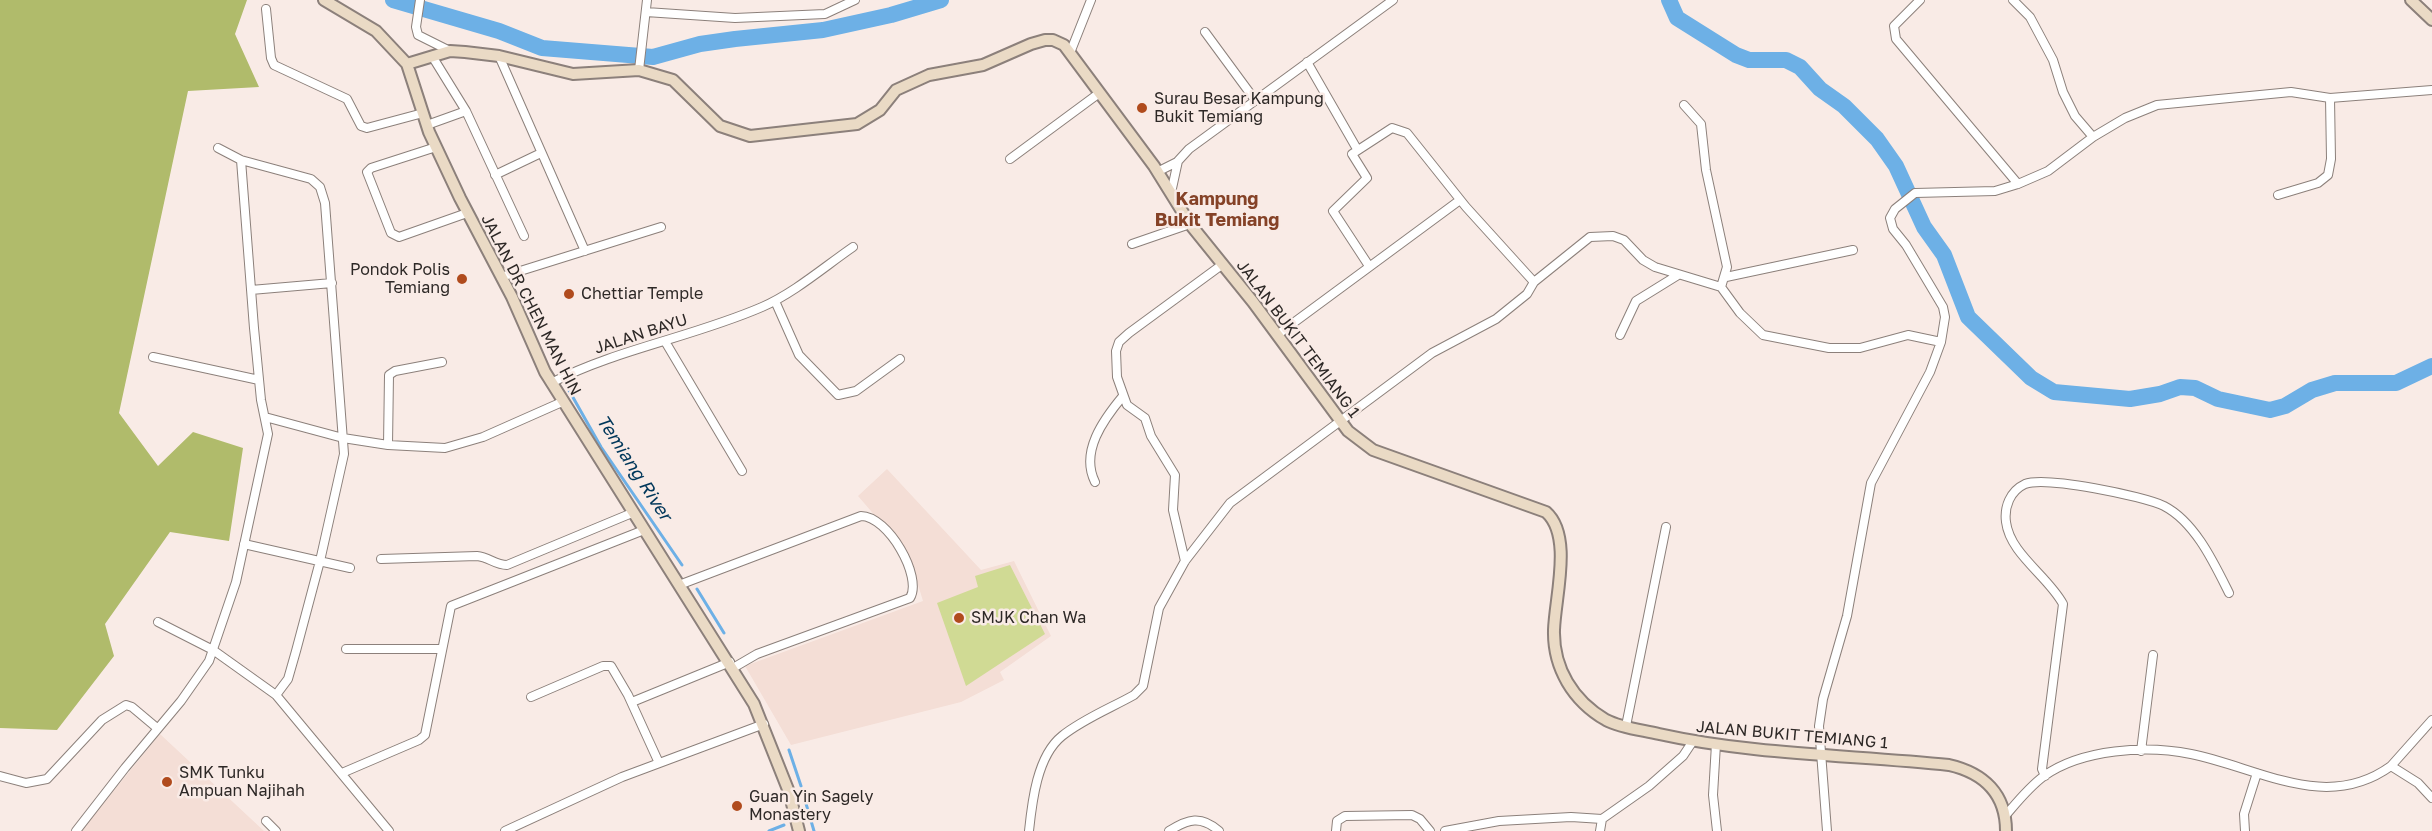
<!DOCTYPE html>
<html>
<head>
<meta charset="utf-8">
<style>
  body { margin:0 }
  canvas { display:block; background:#f9ebe6 }
</style>
</head>
<body>
<canvas width="2432" height="831"></canvas>
<script>
const context = document.querySelector('canvas').getContext('2d');
context.lineJoin = 'round';
function paint(path, color) {
  context.fillStyle = color;
  context.fill(path, 'evenodd');
}
function trace(path, color, width, dash) {
  context.strokeStyle = color;
  context.lineWidth = width;
  context.lineCap = dash ? 'butt' : 'round';
  context.setLineDash(dash || []);
  context.stroke(path);
}
function drawText(font, color, halo, rows, align = 'center') {
  context.font = font + ' "Golos Text",sans-serif';
  context.lineWidth = 5;
  context.setLineDash([]);
  context.textBaseline = 'middle';
  context.strokeStyle = halo;
  context.fillStyle = color;
  for (const [text, x, y, turn = 0] of rows) {
    context.save();
    context.translate(x, y);
    context.rotate((+turn || 0) * Math.PI / 180);
    context.textAlign = isNaN(turn) ? turn : align;
    if (halo) context.strokeText(text, 0, 0);
    context.fillText(text, 0, 0);
    context.restore();
  }
}
const built = new Path2D(`
  M887,469L981,570L1014,561L1051,636L1000,672L1004,680L961,702L791,745L745,666L923,601L909,555L858,496Z
  M160,734L264,831H81Z`);
const green = new Path2D(`
  M1010,565L1045,634L966,686L937,603L978,587L975,576Z`);
const forest = new Path2D(`
  M0,0H247L235,34L259,87L188,91L119,413L158,466L193,432L243,448L229,541L170,532L105,624L114,656L57,730L0,728Z`);
const stream = new Path2D(`
  M566,385L601,447L682,565
  M697,589L724,633
  M789,750L801,786
  M802,790L814,831
  M769,831L784,825`);
const river = new Path2D(`
  M393,0L499,31L542,48L653,57L700,44L735,39L823,30L891,15L941,0
  M1669,0L1677,18L1736,55L1749,60H1786L1800,67L1820,89L1844,106L1877,139L1896,166L1924,227L1944,255L1968,317L2031,378L2054,392L2130,399L2160,394L2180,387L2195,388L2218,399L2270,410L2285,406L2312,390L2335,383H2396L2432,366`);
const street = new Path2D(`
  M420,0L416,27L418,35L450,51
  M1920,0L1894,26L1896,39L2018,184
  M2013,0L2030,17L2053,60L2063,92L2075,116L2093,137
  M266,9L271,58L274,65L347,99L361,126L367,128L423,113
  M646,12L735,18L825,14L855,0
  M1205,32L1255,100
  M1070,53L1091,0
  M432,56L466,111
  M499,56L585,251
  M1307,62L1357,149
  M639,70L647,0
  M1684,105L1701,124L1706,170L1727,267L1721,287
  M427,125L466,111L524,236
  M436,147L371,168L367,172L391,233L399,237L467,213
  M218,148L241,160L311,179L320,187L325,203L344,454L320,561L296,651L288,679L276,695
  M1010,159L1098,94
  M1157,172L1177,162
  M495,175L541,153
  M1171,193L1178,161L1189,149L1393,0
  M2278,195L2318,183L2328,175L2331,159L2330,98
  M1132,244L1190,224
  M1369,266L1333,211L1367,178L1352,154L1392,128L1407,133L1466,207L1534,282
  M501,277L661,227
  M1726,277L1853,250
  M251,290L332,283
  M775,301L799,355L838,395L856,391L900,359
  M1277,335L1460,200
  M1620,335L1636,301L1678,275
  M666,343L742,471
  M153,357L259,380
  M551,383C617,349 693,337 762,307C794,293 824,267 853,247
  M265,417L343,438L388,445L445,448L483,437L562,402
  M388,445L389,375L395,371L442,362
  M1095,482C1080,452 1103,420 1123,396
  M244,544L350,568
  M381,559L477,556C489,557 495,565 507,565L632,513
  M1185,561L1173,510L1175,475L1151,436L1145,418L1127,405L1117,377L1116,351L1119,342L1129,333L1223,264
  M679,585L861,516C888,516 923,577 910,598L757,654L733,668
  M158,622L213,650L276,695L389,831
  M346,649H441
  M531,697L603,666H611L628,695L659,763
  M632,702L730,662
  M1626,726L1666,527
  M1716,744L1713,795L1717,831
  M2141,751L2153,655
  M2391,766L2432,720
  M342,773L419,740L425,735L451,606L644,530
  M0,776L26,783L47,779L102,720L126,705L132,707L157,728
  M2045,776L2042,769L2063,604C2048,576 2010,554 2006,522C2004,507 2010,491 2025,484C2046,476 2143,496 2164,506C2195,522 2214,563 2229,593
  M2006,815C2018,801 2029,787 2044,776C2082,749 2146,745 2191,754C2260,768 2326,813 2391,766L2418,783L2432,798
  M266,821L276,831
  M76,831L125,768L181,701L209,661L236,582L268,434L261,400L254,328L241,160
  M505,831L622,777L764,724
  M1029,831C1032,802 1037,756 1062,736C1083,719 1111,708 1134,695L1143,686L1159,608L1185,561L1230,503L1432,353L1496,319L1527,294L1534,282L1590,237L1613,236L1624,240L1643,260L1655,267L1721,287L1740,313L1763,335L1829,348H1860L1908,335L1941,342
  M1169,831C1188,819 1201,815 1219,831
  M1336,831L1337,821L1345,816L1412,815L1420,819L1430,831
  M1445,831L1499,821L1571,817L1602,819L1649,786L1683,756L1693,741
  M1600,831L1602,819
  M1827,831L1819,726L1823,699L1847,616L1871,483L1930,372L1941,342L1945,317L1943,307L1906,245L1893,229L1890,218L1895,209L1915,193L1995,191L2018,184L2048,171L2093,137L2125,118L2157,105L2291,92L2330,98L2432,90
  M2245,831L2244,814L2257,773`);
const secondary = new Path2D(`
  M324,0L376,31L407,64L429,132L460,198L512,297L545,372L754,704L789,792L799,831
  M2411,0L2432,20
  M407,64L450,51L465,52L499,56L573,74L639,70L673,80L720,126L750,136L857,124L880,110L896,90L929,75L983,65L1031,44L1045,40H1053L1064,45L1154,166L1190,224L1253,302L1348,431L1373,450L1546,512C1573,536 1555,597 1554,630C1553,668 1573,701 1606,720C1621,728 1642,730 1659,734C1754,755 1853,755 1949,765C1984,773 2006,794 2006,831`);
const markers = [
  [1142,108,6,"#b04b1d"],
  [462,279,6,"#b04b1d"],
  [569,294,6,"#b04b1d"],
  [959,618,6,"#b04b1d"],
  [167,782,6,"#b04b1d"],
  [737,806,6,"#b04b1d"]
];
const poiNames = [
  ["Surau Besar Kampung",1154,99],
  ["Bukit Temiang",1154,117],
  ["Pondok Polis",450,270,"right"],
  ["Temiang",450,288,"right"],
  ["Chettiar Temple",581,294],
  ["SMJK Chan Wa",971,618],
  ["SMK Tunku",179,773],
  ["Ampuan Najihah",179,791],
  ["Guan Yin Sagely",749,797],
  ["Monastery",749,815]
];
const streetNames = [
  ["JALAN DR CHEN MAN HIN",531,305,63],
  ["JALAN BAYU",641,334,-18],
  ["JALAN BUKIT TEMIANG 1",1298,339,53],
  ["JALAN BUKIT TEMIANG 1",1792,735,5]
];
const neighbourhoodNames = [
  ["Kampung",1217,199],
  ["Bukit Temiang",1217,220]
];
const waterNames = [
  ["Temiang River",634,468,57]
];
paint(built, '#f4ded6');
paint(green, '#d0da94');
paint(forest, '#b0bb6b');
trace(stream, '#6db0e6', 3);
trace(river, '#6db0e6', 16);
trace(street, '#8c807b', 10);
trace(secondary, '#8c807b', 14);
trace(street, '#fff', 8);
trace(secondary, '#eadac5', 10);
for (const [x, y, r, color] of markers) {
  const dot = new Path2D();
  dot.arc(x, y, r, 0, 2 * Math.PI);
  context.fillStyle = color;
  context.fill(dot);
  trace(dot, '#f9ebe6', 2);
}
drawText('16px', '#2d2826', '#f9ebe6', poiNames, 'left');
drawText('16px', '#2d2826', '#f9ebe6', streetNames);
drawText('bold 18px', '#854227', '#f9ebe6', neighbourhoodNames);
drawText('italic 18px', '#00375a', '#f9ebe6', waterNames);
</script>
</body>
</html>
